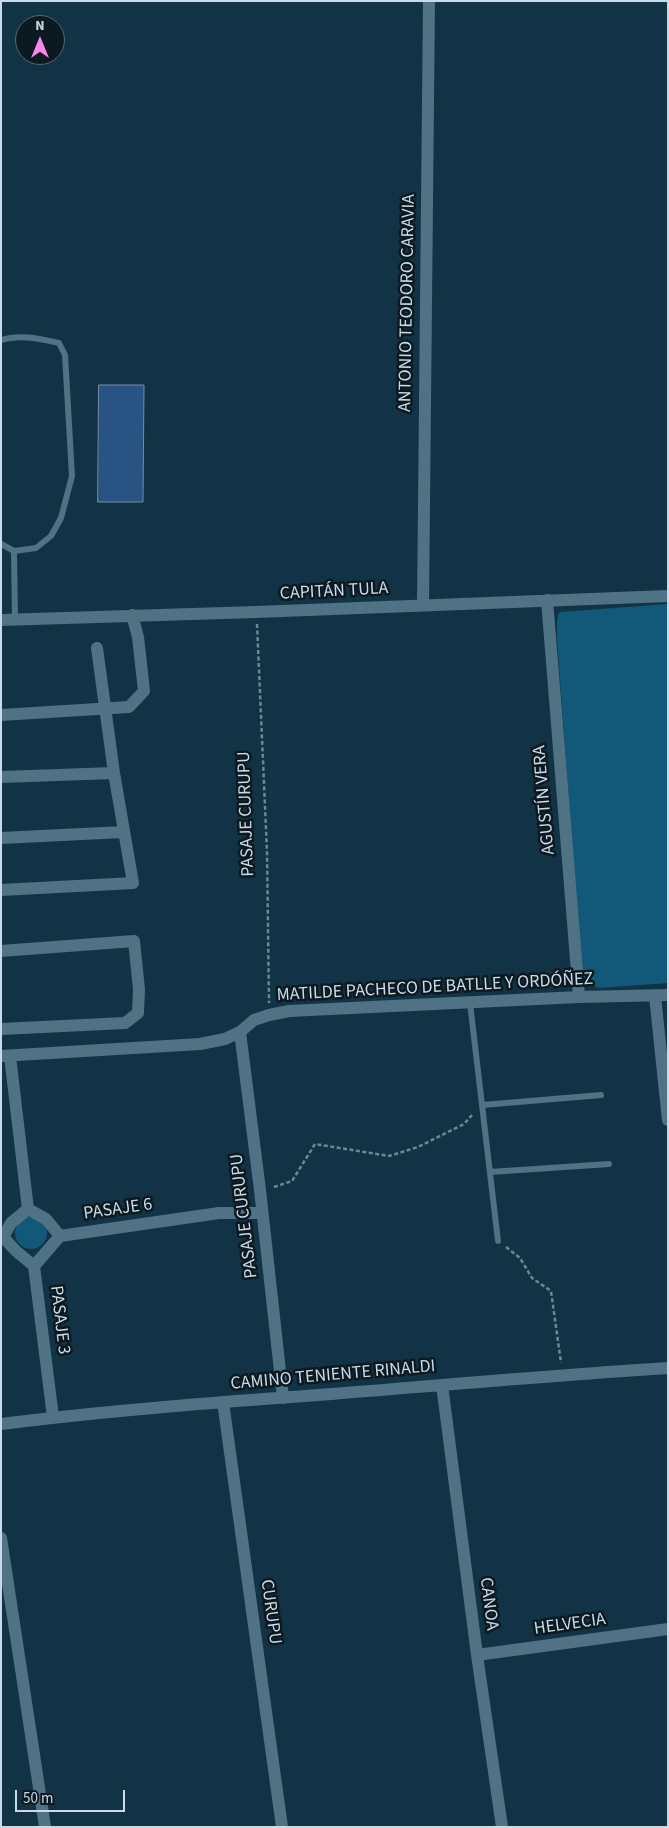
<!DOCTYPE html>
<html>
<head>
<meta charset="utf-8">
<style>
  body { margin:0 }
  #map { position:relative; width:669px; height:1828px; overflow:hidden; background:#123345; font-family:"Source Sans 3",sans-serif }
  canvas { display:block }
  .frame { position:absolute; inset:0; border:2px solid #c9dbe6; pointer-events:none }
  .north { position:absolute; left:15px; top:15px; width:50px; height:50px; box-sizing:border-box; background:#0c1921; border:1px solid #586770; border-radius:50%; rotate:0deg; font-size:14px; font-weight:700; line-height:20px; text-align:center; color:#c9dbe6 }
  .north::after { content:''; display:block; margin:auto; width:18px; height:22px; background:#f688ed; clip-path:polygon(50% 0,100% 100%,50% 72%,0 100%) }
  .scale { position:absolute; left:15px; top:1790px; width:110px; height:22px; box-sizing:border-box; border:2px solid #c9dbe6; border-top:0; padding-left:6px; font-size:15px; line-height:18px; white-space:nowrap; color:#c9dbe6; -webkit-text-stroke:4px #0c1921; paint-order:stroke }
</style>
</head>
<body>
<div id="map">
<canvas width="669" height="1828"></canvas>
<div class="frame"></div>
<div class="north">N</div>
<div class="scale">50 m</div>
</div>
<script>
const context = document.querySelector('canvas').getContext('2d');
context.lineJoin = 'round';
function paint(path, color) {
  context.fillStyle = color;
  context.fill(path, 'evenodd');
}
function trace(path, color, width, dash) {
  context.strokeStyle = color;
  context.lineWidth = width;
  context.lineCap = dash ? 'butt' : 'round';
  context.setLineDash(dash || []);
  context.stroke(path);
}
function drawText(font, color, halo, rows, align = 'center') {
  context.font = font + ' "Source Sans 3",sans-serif';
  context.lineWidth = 5;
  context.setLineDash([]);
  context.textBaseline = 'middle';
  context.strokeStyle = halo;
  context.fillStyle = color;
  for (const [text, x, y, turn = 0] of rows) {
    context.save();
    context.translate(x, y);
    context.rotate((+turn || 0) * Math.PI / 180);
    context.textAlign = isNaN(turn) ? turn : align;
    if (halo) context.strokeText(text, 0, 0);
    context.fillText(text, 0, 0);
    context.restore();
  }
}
const green = new Path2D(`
  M668,604V983L599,988L586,983L582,976L557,639V622L558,615L560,612Z
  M15 1233a16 16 0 1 1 32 0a16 16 0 1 1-32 0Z`);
const building = new Path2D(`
  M99,385H144L143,502H98Z`);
const path = new Path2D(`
  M257,624L267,852L269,1003
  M274,1187L292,1181L315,1144L389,1156L418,1147L464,1124L472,1115
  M506,1247L520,1258L532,1278L551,1291L561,1363`);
const service = new Path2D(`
  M1,340C20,334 40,339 59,343L65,355L72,476L61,518L51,536L36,548L14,551L1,544
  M14,551L15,619
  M470,1003L498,1241
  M482,1105L601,1095
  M490,1172L609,1164`);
const minor = new Path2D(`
  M547,600L579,997
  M423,605L429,1
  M1,620L256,612L668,596
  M1,715L129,707L144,691L138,637L132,615
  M1,777L114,773
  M1,838L123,832
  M1,890L133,883L114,773L97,648
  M1,951L134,941L139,989L138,1013L125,1023L1,1029
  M655,996L668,1120
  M240,1032L260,1190L283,1398
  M1,1056L200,1044L225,1039L240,1032L254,1020L269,1015L289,1011L579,997L668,995
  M10,1056L28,1209
  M1,1237H3L11,1223L28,1209L46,1219L60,1236L219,1213H262
  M3,1237L16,1251L34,1266
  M442,1385L477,1655L502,1827
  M223,1402L282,1827
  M53,1417L34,1266L60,1236
  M1,1424C111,1410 222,1402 332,1394C444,1385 556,1375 668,1368
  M1,1538L45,1827
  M477,1655L668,1629`);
const streetNames = [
  ["ANTONIO TEODORO CARAVIA",408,303,-89],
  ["CAPITÁN TULA",334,592,-3],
  ["AGUSTÍN VERA",545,800,-95],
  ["PASAJE CURUPU",247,814,-92],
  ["MATILDE PACHECO DE BATLLE Y ORDÓÑEZ",435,988,-3],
  ["PASAJE 6",118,1210,-8],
  ["PASAJE CURUPU",245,1216,-97],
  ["PASAJE 3",59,1320,83],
  ["CAMINO TENIENTE RINALDI",333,1376,-5],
  ["CANOA",488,1604,83],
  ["CURUPU",270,1612,82],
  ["HELVECIA",570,1625,-8]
];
paint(green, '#125878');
paint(building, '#295382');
trace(building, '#768da8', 1);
trace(path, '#6d8795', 2.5, [4, 2.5]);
trace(service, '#507285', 6);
trace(minor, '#507285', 12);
drawText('18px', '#c9dbe6', '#0c1921', streetNames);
</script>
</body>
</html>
